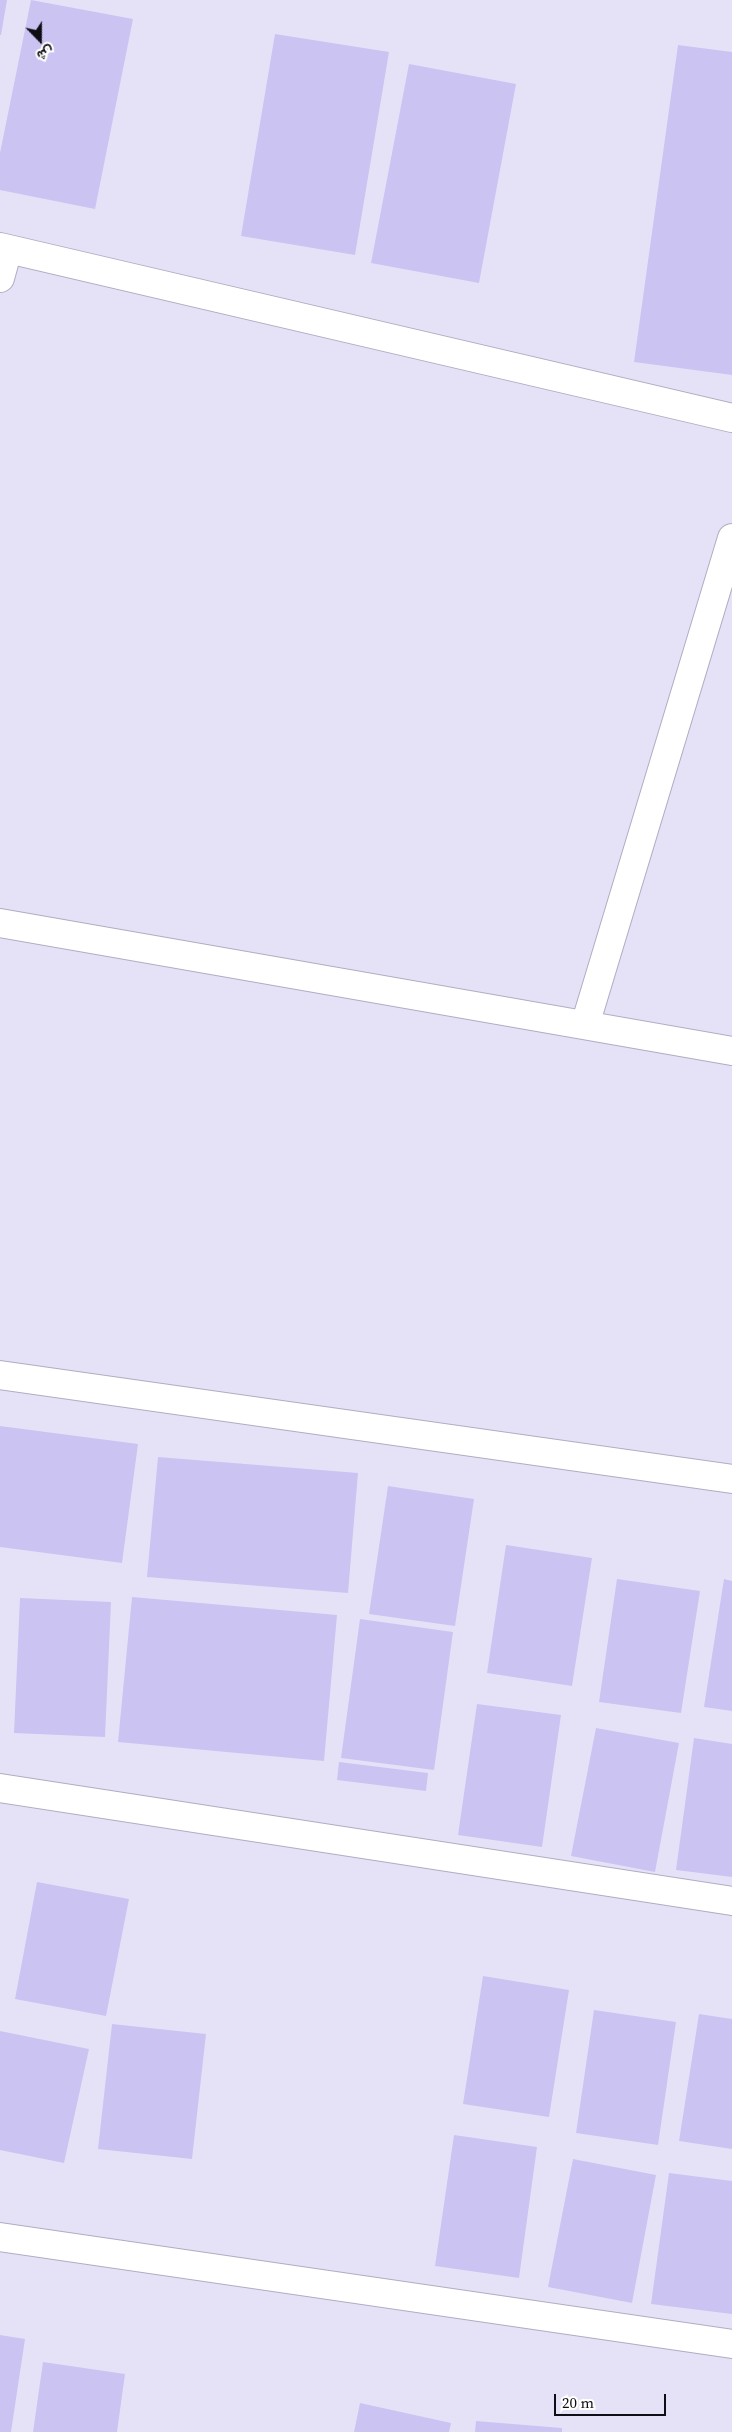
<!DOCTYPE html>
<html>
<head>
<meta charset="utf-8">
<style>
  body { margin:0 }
  #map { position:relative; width:732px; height:2432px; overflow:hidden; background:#e5e2f8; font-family:"Source Serif 4",Vazirmatn,serif }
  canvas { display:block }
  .north { position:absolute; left:15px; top:15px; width:50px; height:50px; -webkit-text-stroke:4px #fff; paint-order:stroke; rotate:158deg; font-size:14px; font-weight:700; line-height:20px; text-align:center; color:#0f0e15 }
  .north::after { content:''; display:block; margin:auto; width:18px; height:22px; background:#0f0e15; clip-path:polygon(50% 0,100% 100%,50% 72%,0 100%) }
  .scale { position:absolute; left:554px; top:2394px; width:112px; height:22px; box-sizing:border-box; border:2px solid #0f0e15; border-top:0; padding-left:6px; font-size:15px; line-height:18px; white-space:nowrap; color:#0f0e15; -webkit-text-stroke:4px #fff; paint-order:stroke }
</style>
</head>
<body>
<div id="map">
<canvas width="732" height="2432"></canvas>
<div class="north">ش</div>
<div class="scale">20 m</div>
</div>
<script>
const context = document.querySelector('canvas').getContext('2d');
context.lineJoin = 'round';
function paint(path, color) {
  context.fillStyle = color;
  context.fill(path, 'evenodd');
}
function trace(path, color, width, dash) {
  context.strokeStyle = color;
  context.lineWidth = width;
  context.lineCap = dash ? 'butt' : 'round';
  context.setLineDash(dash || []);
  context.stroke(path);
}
const building = new Path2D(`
  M0,0H7L1,35H0Z
  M31,0L133,19L95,209L0,190V153Z
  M275,34L389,52L355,255L241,236Z
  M678,45L732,52V375L634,362Z
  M409,64L516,84L479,283L371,263Z
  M0,1426L138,1444L122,1563L0,1547Z
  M158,1457L358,1473L348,1593L147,1577Z
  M388,1486L474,1499L455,1626L369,1614Z
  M506,1545L592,1558L572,1686L487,1673Z
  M617,1579L700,1591L681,1713L599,1702Z
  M724,1579L732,1581V1711L704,1707Z
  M132,1597L337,1615L324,1761L118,1742Z
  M20,1598L111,1602L105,1737L14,1733Z
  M360,1619L453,1632L434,1770L341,1758Z
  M477,1704L561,1715L542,1847L458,1835Z
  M596,1728L679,1743L655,1872L571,1856Z
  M694,1738L732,1744V1877L676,1870Z
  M339,1762L428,1773L426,1791L337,1780Z
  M37,1882L129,1899L106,2016L15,1999Z
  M483,1976L569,1990L549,2117L463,2104Z
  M594,2010L676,2022L658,2145L576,2133Z
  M699,2014L732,2019V2149L679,2141Z
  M112,2024L206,2034L192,2159L98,2149Z
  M0,2031L89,2049L64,2163L0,2150Z
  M454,2135L537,2147L519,2278L435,2266Z
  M573,2159L656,2175L632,2303L548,2287Z
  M669,2173L732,2181V2314L651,2304Z
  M0,2335L25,2339L11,2432H0Z
  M43,2362L125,2374L117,2432H33Z
  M360,2403L451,2423L449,2432H354Z
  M476,2421L562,2428V2432H475Z`);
const minor = new Path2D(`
  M0,247L732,418
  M0,278L8,249
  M0,923L732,1051
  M585,1025L732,538
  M0,1375L732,1479
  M0,1788L732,1901
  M0,2237L732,2344`);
paint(building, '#cbc4f3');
trace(minor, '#afadc2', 30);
trace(minor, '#fff', 28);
</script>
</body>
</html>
